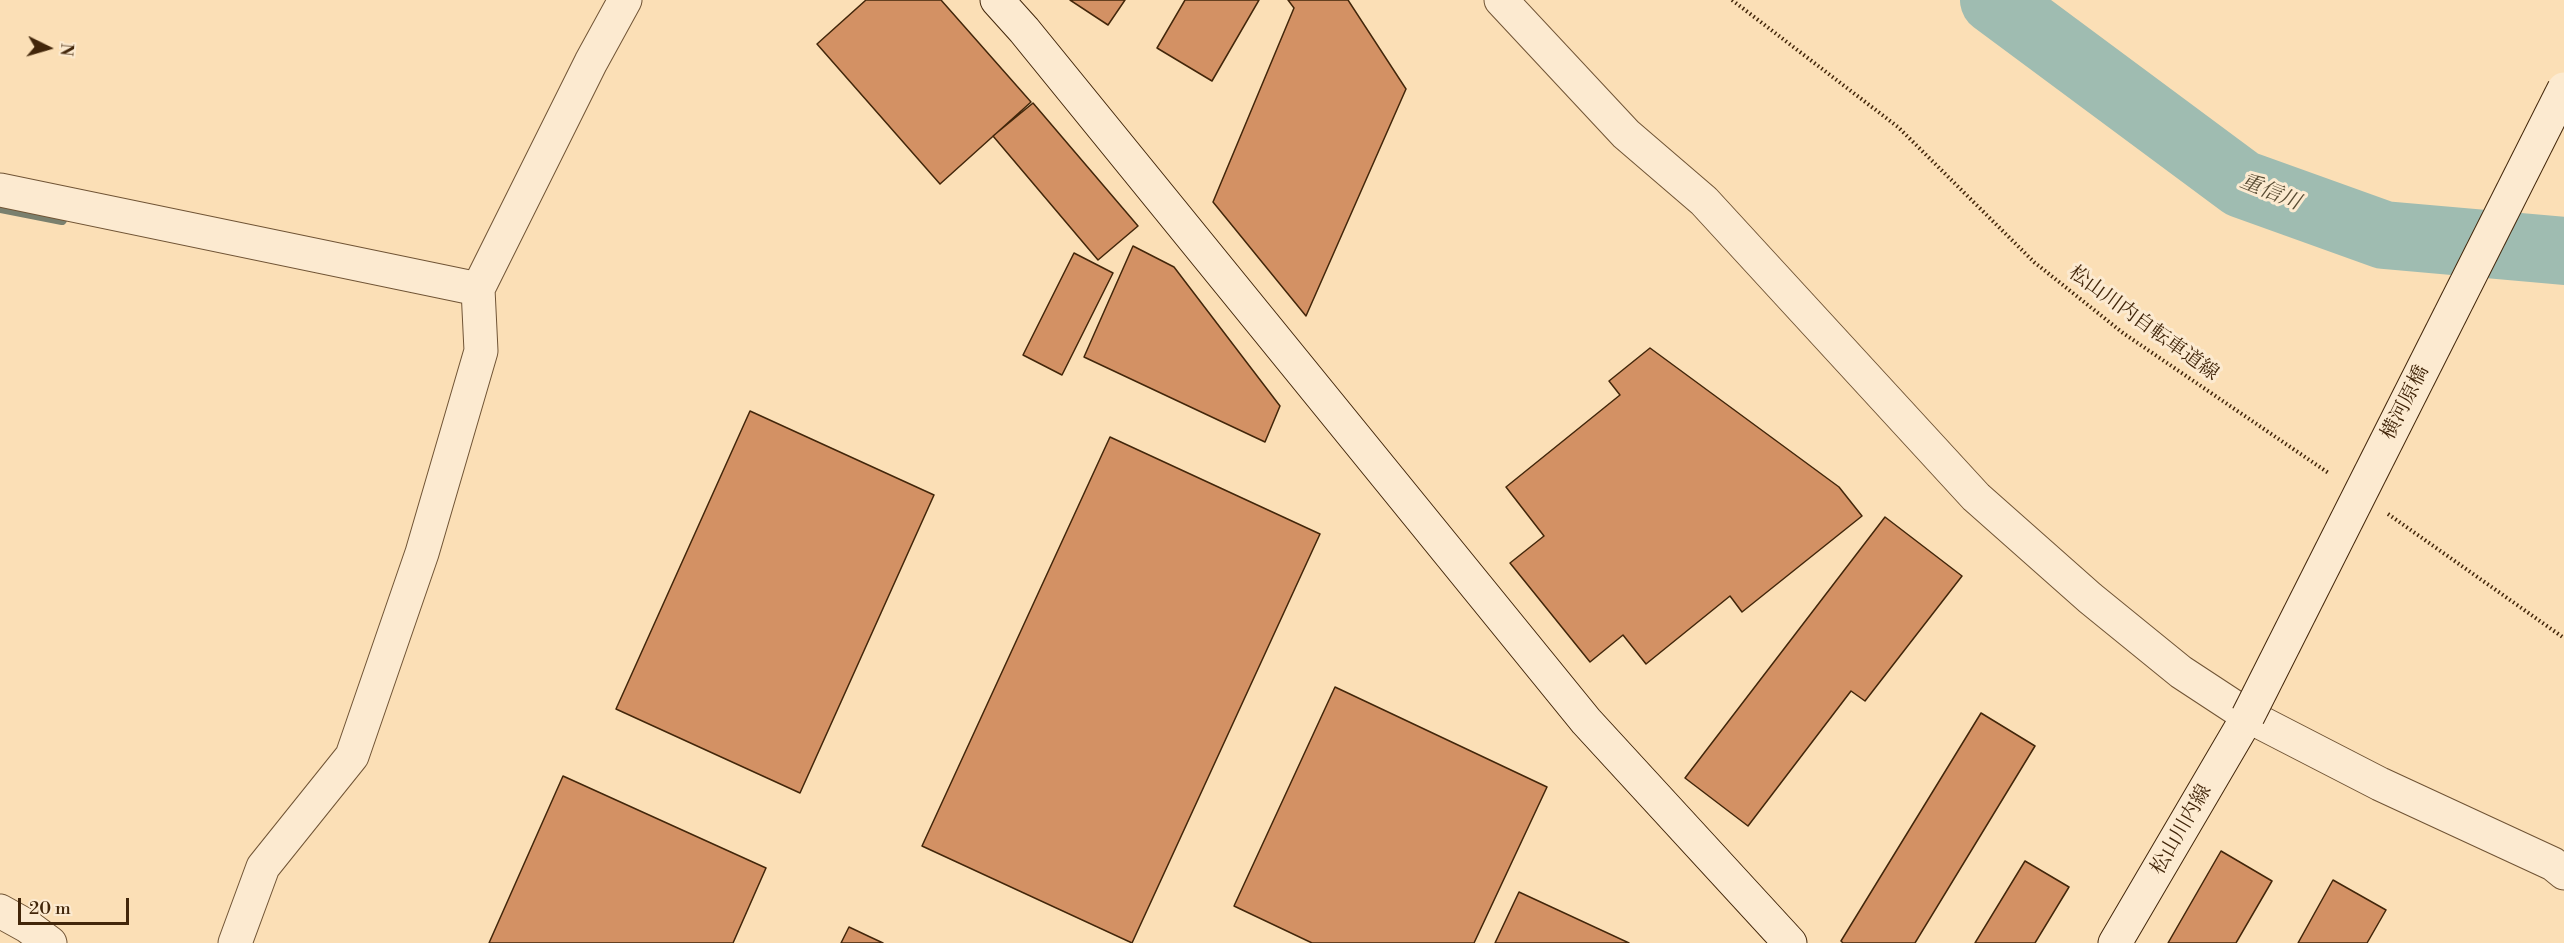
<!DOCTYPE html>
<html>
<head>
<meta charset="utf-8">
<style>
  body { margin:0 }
  #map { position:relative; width:2564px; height:943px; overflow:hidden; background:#fbdfb6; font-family:"Libre Bodoni",serif }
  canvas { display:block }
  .north { position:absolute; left:18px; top:18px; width:60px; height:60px; -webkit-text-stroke:4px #fcead0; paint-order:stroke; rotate:95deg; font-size:16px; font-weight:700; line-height:24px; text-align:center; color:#42260a }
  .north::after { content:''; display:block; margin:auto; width:21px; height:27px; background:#42260a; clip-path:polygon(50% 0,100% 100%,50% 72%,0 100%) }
  .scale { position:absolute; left:18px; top:898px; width:111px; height:27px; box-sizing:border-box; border:3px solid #42260a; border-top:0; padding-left:8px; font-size:18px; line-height:21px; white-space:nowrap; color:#42260a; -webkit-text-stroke:4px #fcead0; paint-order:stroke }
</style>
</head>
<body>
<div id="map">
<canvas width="2564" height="943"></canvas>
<div class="north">N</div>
<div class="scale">20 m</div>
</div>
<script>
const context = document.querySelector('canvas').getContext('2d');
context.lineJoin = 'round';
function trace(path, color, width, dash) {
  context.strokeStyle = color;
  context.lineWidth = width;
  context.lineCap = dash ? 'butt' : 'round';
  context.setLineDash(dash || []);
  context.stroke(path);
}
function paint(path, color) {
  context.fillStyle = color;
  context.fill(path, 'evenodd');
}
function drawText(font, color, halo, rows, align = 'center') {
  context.font = font + ' "Libre Bodoni","Noto Serif JP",serif';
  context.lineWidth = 6;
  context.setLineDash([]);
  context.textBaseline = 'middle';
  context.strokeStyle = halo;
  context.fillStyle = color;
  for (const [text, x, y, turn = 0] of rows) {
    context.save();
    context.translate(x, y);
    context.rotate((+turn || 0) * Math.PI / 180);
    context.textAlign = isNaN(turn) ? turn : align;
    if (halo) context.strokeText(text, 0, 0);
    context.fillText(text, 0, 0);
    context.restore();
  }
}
const stream = new Path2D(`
  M0,208L62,220`);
const river = new Path2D(`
  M1994,0L2242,184L2384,235L2564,251`);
const building = new Path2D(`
  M866,0H941L1031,102L940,184L817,44Z
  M1070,0H1125L1108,25Z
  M1185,0H1259L1212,81L1157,48Z
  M1288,0H1348L1406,89L1306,316L1213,202L1294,8Z
  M1033,103L1138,226L1098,260L993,136Z
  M1133,246L1174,267L1280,406L1265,442L1084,357Z
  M1074,253L1113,273L1062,375L1023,355Z
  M1650,348L1839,487L1862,516L1742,612L1730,596L1646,664L1623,635L1590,662L1510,563L1544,536L1506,487L1620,395L1609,381Z
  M750,411L934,495L800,793L616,709Z
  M1110,437L1320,534L1132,943L922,846Z
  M1885,517L1962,576L1865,701L1851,691L1748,826L1685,778Z
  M1335,687L1547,787L1474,943H1312L1234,906Z
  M1981,713L2035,746L1915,943H1843L1841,941Z
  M563,776L766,868L733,943H489Z
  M2221,851L2272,881L2236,943H2168Z
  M2025,861L2069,887L2035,943H1975Z
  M2333,880L2386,910L2367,943H2298Z
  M1519,892L1629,943H1495Z
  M849,927L868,936L883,943H841Z`);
const path = new Path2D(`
  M1732,0L1898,127L2034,262L2123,333L2330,474
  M2388,514L2564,638`);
const street = new Path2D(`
  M1501,0L1626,134L1704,201L1976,497L2090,598L2181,672L2248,716L2380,784L2553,864L2564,873
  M0,190L478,289
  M0,911L27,926L50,943
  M235,943L263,867L352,756L422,553L481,351L478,289L591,62L625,0`);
const secondary = new Path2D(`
  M997,0L1024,30L1586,721L1790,943
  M2115,943L2248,716`);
const secondaryBridge = new Path2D(`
  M2248,716L2564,89`);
const streetNames = [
  ["松山川内自転車道線",2143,324,36],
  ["横河原橋",2406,403,-63],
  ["松山川内線",2182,830,-60]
];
const waterNames = [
  ["重信川",2270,193,22]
];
trace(stream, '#7a806e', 10);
trace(river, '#9fbcb1', 68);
paint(building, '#d39164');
trace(building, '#42260a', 1.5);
trace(street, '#705435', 35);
trace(secondary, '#42260a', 35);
trace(path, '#42260a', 4, [1.5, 3]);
trace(street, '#fcead0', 33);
trace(secondary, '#fcead0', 33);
trace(secondaryBridge, '#42260a', 35, []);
trace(secondaryBridge, '#fcead0', 33);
drawText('20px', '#42260a', '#fcead0', streetNames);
drawText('italic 21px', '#594c34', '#fcead0', waterNames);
</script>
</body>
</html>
